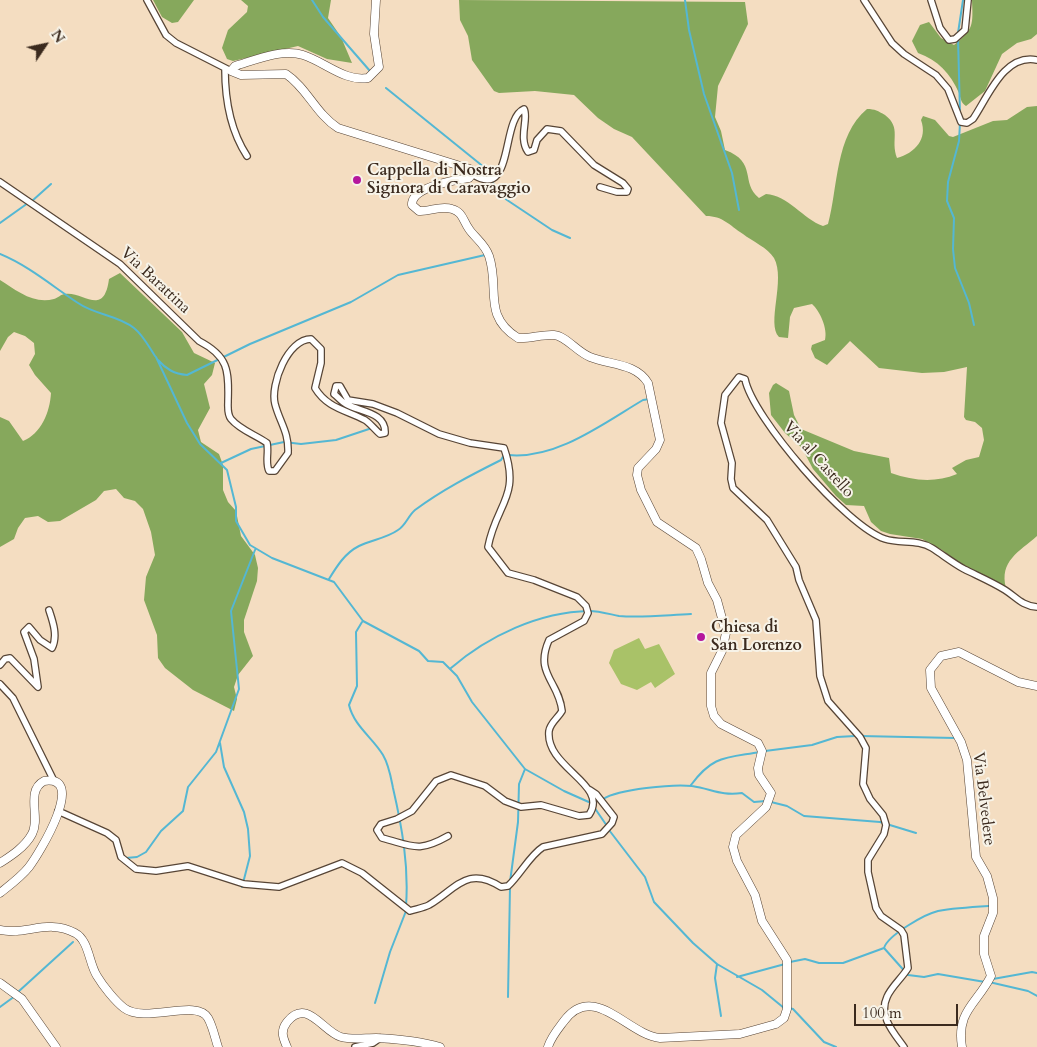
<!DOCTYPE html>
<html>
<head>
<meta charset="utf-8">
<style>
  body { margin:0 }
  #map { position:relative; width:1037px; height:1047px; overflow:hidden; background:#f4ddc1; font-family:Cardo,serif }
  canvas { display:block }
  .north { position:absolute; left:20px; top:20px; width:50px; height:50px; -webkit-text-stroke:4px #f7f3e8; paint-order:stroke; rotate:56deg; font-size:14px; font-weight:700; line-height:20px; text-align:center; color:#3b2a1e }
  .north::after { content:''; display:block; margin:auto; width:18px; height:22px; background:#3b2a1e; clip-path:polygon(50% 0,100% 100%,50% 72%,0 100%) }
  .scale { position:absolute; left:854px; top:1004px; width:104px; height:22px; box-sizing:border-box; border:2px solid #3b2a1e; border-top:0; padding-left:6px; font-size:15px; line-height:18px; white-space:nowrap; color:#3b2a1e; -webkit-text-stroke:4px #f7f3e8; paint-order:stroke }
</style>
</head>
<body>
<div id="map">
<canvas width="1037" height="1047"></canvas>
<div class="north">N</div>
<div class="scale">100 m</div>
</div>
<script>
const context = document.querySelector('canvas').getContext('2d');
context.lineJoin = 'round';
function paint(path, color) {
  context.fillStyle = color;
  context.fill(path, 'evenodd');
}
function trace(path, color, width, dash) {
  context.strokeStyle = color;
  context.lineWidth = width;
  context.lineCap = dash ? 'butt' : 'round';
  context.setLineDash(dash || []);
  context.stroke(path);
}
function drawText(font, color, halo, rows, align = 'center') {
  context.font = font + ' Cardo,serif';
  context.lineWidth = 4;
  context.setLineDash([]);
  context.textBaseline = 'middle';
  context.strokeStyle = halo;
  context.fillStyle = color;
  for (const [text, x, y, turn = 0] of rows) {
    context.save();
    context.translate(x, y);
    context.rotate((+turn || 0) * Math.PI / 180);
    context.textAlign = isNaN(turn) ? turn : align;
    if (halo) context.strokeText(text, 0, 0);
    context.fillText(text, 0, 0);
    context.restore();
  }
}
const green = new Path2D(`
  M639,638L645,649L659,644L675,674L655,688L651,682L637,690L621,684L609,663L614,650Z`);
const forest = new Path2D(`
  M153,0H194L178,22L172,23L162,17Z
  M241,0H331L328,18L341,37L352,63L327,59L298,46L233,61L227,59L222,48L228,30L247,12L248,6Z
  M459,0L745,2L748,24L718,86L715,117L721,131L725,150C758,162 740,183 759,198L766,194C788,195 803,219 823,226L828,224C838,188 835,135 867,109C875,109 878,111 885,115C902,128 890,140 897,158C915,153 928,139 921,120L923,116L935,120L949,136L953,137L993,121L1007,120L1027,107L1037,106V536C1019,552 999,561 1006,588L958,562L942,550L922,539L890,534L881,531L871,522L864,506L846,505L836,496L813,469L802,448L785,433L771,415L769,393L773,385L776,383L789,391L794,415L801,429L854,451L889,458L891,473C914,481 935,483 957,474L952,468L966,460L979,457L984,440L982,428L975,422L966,420L964,417L967,367L944,372L922,373L879,368L850,341L827,365L815,358L811,349L812,345L825,340C828,329 820,311 812,304L794,308L790,317L788,338L779,337C766,324 786,280 774,258C768,248 752,241 743,234C729,225 723,216 706,216L632,137L614,129L598,118L574,95L535,91L499,93L494,91L472,60L468,36L460,20Z
  M972,0H1037V34L1031,39L1017,43L1002,54L985,91L966,106C961,103 961,99 959,93C950,73 938,60 918,53L912,41L920,25L929,22L941,38L954,45C974,29 973,25 972,0Z
  M120,273L182,332L194,353L215,363L212,375L204,384L210,408L198,430L201,442L219,454L223,465V490L228,502L236,511L241,536L255,555L258,568L257,581L244,620V632L253,656L238,675L234,687L237,699L234,711L193,690L165,668L158,658L157,635L144,600L146,577L155,555L151,532L143,509L135,501L124,498L116,489L104,491L96,500L60,521L48,522L38,516L25,518L18,528L14,539L0,547V417L9,421L23,441C41,434 50,412 51,393L35,375L29,365L35,354L34,343L25,336L14,332L8,337L0,351V280C16,290 34,305 54,299C58,298 61,294 65,294C83,291 104,318 109,279Z`);
const stream = new Path2D(`
  M312,0L323,17L370,71
  M685,0L689,30L704,94L732,173L739,210
  M958,33L963,0
  M958,38L960,113
  M386,88L490,172
  M960,123L959,141L948,182L947,201L954,218L953,249L955,268L969,303L974,325
  M493,183L500,194L507,200L552,230L570,238
  M32,201L51,184
  M0,223L28,203
  M0,254C29,266 52,286 78,303C95,315 118,315 134,328C143,335 149,347 155,356
  M156,357L187,423L200,444L227,470L236,507V521L250,545L272,558L334,582L363,621L419,651L428,661L443,662L457,676L472,702L525,769L564,791L591,803
  M158,360C166,369 174,374 187,375L250,344L351,302L398,275L485,255
  M508,455C556,460 604,423 643,400L650,399
  M221,463L251,449L284,442L301,444L336,440L372,428
  M329,579C337,566 345,553 359,546C371,540 387,538 398,530C406,525 408,516 415,510C442,490 471,475 501,460L504,455
  M362,622L356,632L357,686L349,705C354,726 373,738 383,755C389,765 391,778 393,788C402,827 409,866 406,906
  M451,668C488,636 539,612 589,611C599,611 609,614 619,616C642,618 667,615 691,614
  M860,736L955,738
  M220,743L224,767L244,812L248,829L250,856L242,887
  M765,751L812,745L837,737L855,736
  M691,785C713,755 726,758 760,752
  M603,799C619,789 673,784 692,786C712,789 721,796 742,793L754,802L766,801
  M771,802L787,806L804,816L880,822L916,833
  M594,807L607,826
  M609,830L645,877L654,902L693,943L717,964L762,990L784,1008
  M126,858L137,857L146,852L161,831L183,811L188,787L216,752L239,689L231,611L255,550
  M510,882L518,822L519,784L525,769
  M884,948L908,975L924,977L938,974L985,982
  M790,962L805,959L819,963H843L884,948C888,935 925,914 938,911C955,908 973,907 990,906
  M717,964L715,978L721,1016
  M737,977L785,964
  M993,979L1032,972L1037,973
  M989,982L1028,991L1037,996
  M18,992L73,942
  M508,997L510,887
  M375,1003L390,952L406,911
  M0,1007L15,996
  M789,1008L793,1009L824,1042L836,1047`);
const minor = new Path2D(`
  M147,0L166,35L176,43L231,71
  M864,0L892,43L904,54L936,75L948,89L961,122L967,123L973,119C988,97 1004,53 1037,60
  M931,0L940,28L949,40L955,39L965,30L968,0
  M225,69C225,100 230,130 247,156
  M472,174C515,202 500,119 524,109C529,118 518,138 528,152L534,150L537,140L547,129L561,131L594,165L623,183L628,189L627,192H617L600,187
  M0,182L120,264L199,341C228,356 229,370 228,401C228,407 227,414 231,419C240,430 256,435 267,443C269,453 265,462 269,471H275L288,453C289,432 280,423 275,404C270,384 288,339 311,339L321,349V363L315,388C327,408 346,410 365,420C371,424 375,430 380,434L385,433C386,412 360,412 346,404C342,402 338,397 334,394L336,386H340L348,400L373,404L397,413L439,434L470,443L504,448C521,497 496,504 488,547L508,573L534,580L577,597L586,606L588,613L584,621L549,640C534,674 559,681 562,711C558,718 550,723 549,731C545,768 610,784 589,815L579,816L541,805L521,807L505,801L485,786L451,775L436,781L412,811L397,819L381,824L377,830L382,838C413,846 418,853 448,836
  M0,665L5,659L10,658L38,687L34,659L24,632L29,627L40,640L52,648C58,636 53,622 49,610
  M0,684L13,698L54,781
  M58,811L107,833L116,840L121,857L136,869L156,871L188,866L244,884L279,887L342,863L362,873L410,911C416,909 423,908 429,905C456,889 467,865 501,887L508,886C520,875 530,855 543,847L602,834L612,823L614,817L596,794L590,790
  M355,1047L373,1043L380,1038
  M904,1047C894,1033 878,1016 887,997C891,987 902,978 908,968L904,935L901,930L881,916L876,908L868,872V860L884,834L886,825L883,815L870,799L863,784L866,748L860,737L828,701L820,676L816,620L799,580L796,567L767,520L733,488L731,479L732,463L721,423L725,395L739,377L745,379C752,417 847,527 885,539C900,544 918,539 932,548C943,555 953,563 964,569C978,576 992,582 1005,590C1016,597 1022,606 1037,607`);
const tertiary = new Path2D(`
  M376,0L374,34L379,67L368,78C345,82 325,62 303,55C283,48 255,60 235,66L231,71L241,75L286,74C307,88 316,114 338,128L470,169L472,174L469,178C455,180 411,187 412,205L419,211C430,212 440,205 452,209C463,212 463,221 469,229C475,238 485,244 489,256C500,288 482,316 518,338C530,339 542,334 554,335C566,336 577,352 590,357C610,365 636,363 648,383L660,440L656,449L638,468L637,475L641,490L657,522L696,548L701,559L708,583L717,600L726,633L722,651L711,673V706L714,716L721,724L758,743L762,751L758,768L759,775L771,793L766,807L736,835L733,847L737,861L755,895L762,921L787,960V1009L784,1018L776,1024L740,1034L660,1038C628,1035 594,981 564,1021C558,1029 551,1037 548,1047
  M0,863C11,856 25,847 32,834C41,818 25,791 44,781C88,774 39,854 29,867C21,877 10,885 0,893
  M0,930C25,936 48,918 75,933C89,940 89,964 97,976C103,986 115,1001 124,1008C145,1024 197,998 208,1018C213,1027 215,1038 218,1047
  M0,983L22,999L56,1047
  M287,1047C283,1038 280,1031 287,1022C307,997 323,1032 341,1037C351,1040 365,1038 376,1038C397,1039 420,1041 440,1047
  M962,1047C956,1011 977,1004 991,976L984,954V936L993,913V898L987,876L976,857L967,760L961,742L931,688L930,670L941,656L959,652L1018,682L1037,686`);
const markers = [
  [357,180,5,"#b5179e"],
  [701,637,5,"#b5179e"]
];
const poiNames = [
  ["Cappella di Nostra",367,171],
  ["Signora di Caravaggio",367,189],
  ["Chiesa di",711,628],
  ["San Lorenzo",711,646]
];
const streetNames = [
  ["Via Barattina",155,281,43],
  ["Via al Castello",818,460,48],
  ["Via Belvedere",983,799,83]
];
paint(green, '#a9c268');
paint(forest, '#86a85c');
trace(stream, '#54b7d3', 2);
trace(minor, '#574536', 8);
trace(tertiary, '#574536', 9);
trace(minor, '#fff', 5.5);
trace(tertiary, '#fff', 8);
for (const [x, y, r, color] of markers) {
  const dot = new Path2D();
  dot.arc(x, y, r, 0, 2 * Math.PI);
  context.fillStyle = color;
  context.fill(dot);
  trace(dot, '#f7f3e8', 2);
}
drawText('bold 16px', '#3b2a1e', '#f7f3e8', poiNames, 'left');
drawText('16px', '#3b2a1e', '#f7f3e8', streetNames);
</script>
</body>
</html>
